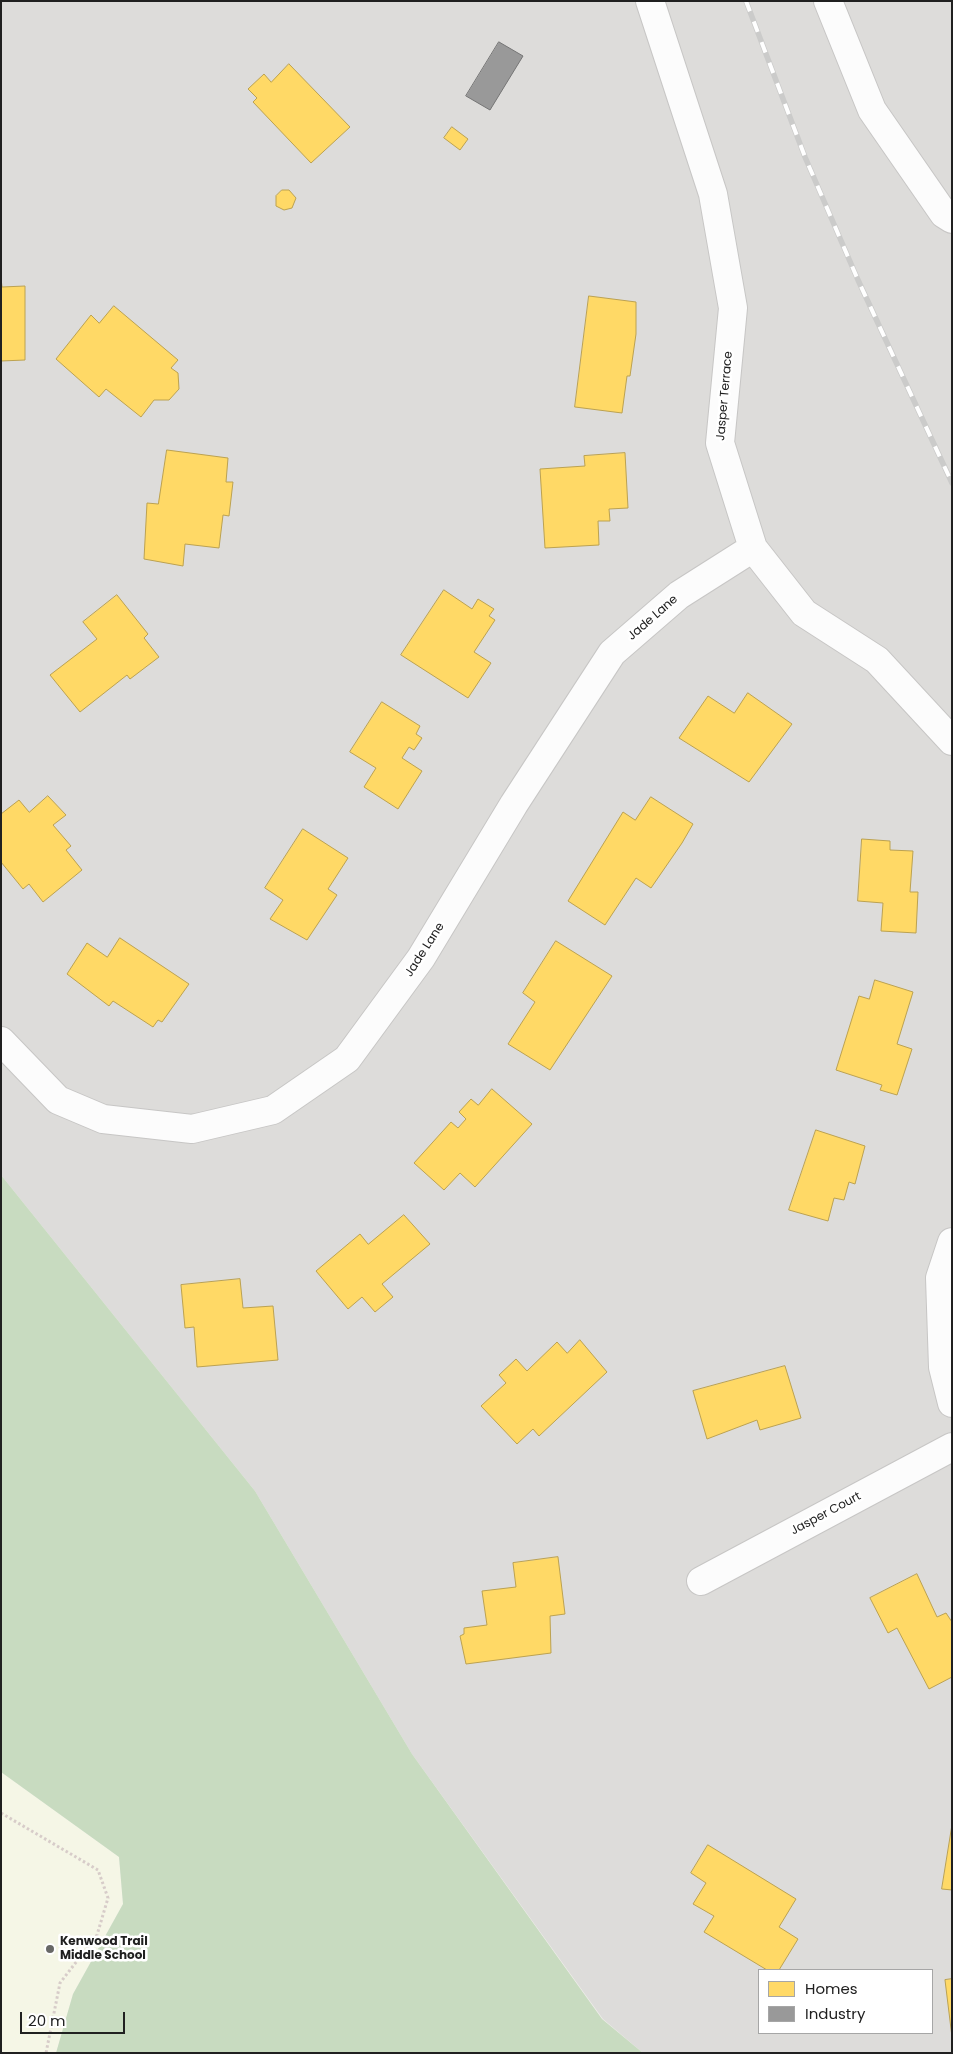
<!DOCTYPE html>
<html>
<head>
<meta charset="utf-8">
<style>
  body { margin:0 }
  #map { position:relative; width:953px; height:2054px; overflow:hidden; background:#eeede9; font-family:Poppins,sans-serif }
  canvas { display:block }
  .frame { position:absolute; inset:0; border:2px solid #202020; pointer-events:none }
  .legend { position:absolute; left:758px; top:1969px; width:175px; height:65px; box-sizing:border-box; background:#fff; border:1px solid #a6a6a6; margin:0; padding:6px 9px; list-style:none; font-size:15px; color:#202020 }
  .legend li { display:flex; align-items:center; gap:10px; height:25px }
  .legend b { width:25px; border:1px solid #a6a6a6 }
  .scale { position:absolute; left:20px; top:2012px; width:105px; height:22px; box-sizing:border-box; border:2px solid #202020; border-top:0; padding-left:6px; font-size:15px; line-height:18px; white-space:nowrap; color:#202020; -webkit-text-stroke:4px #fff; paint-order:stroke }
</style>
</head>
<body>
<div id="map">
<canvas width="953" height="2054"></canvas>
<div class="frame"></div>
<ul class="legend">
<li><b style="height:14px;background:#ffd966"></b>Homes</li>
<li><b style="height:14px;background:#999"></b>Industry</li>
</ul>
<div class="scale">20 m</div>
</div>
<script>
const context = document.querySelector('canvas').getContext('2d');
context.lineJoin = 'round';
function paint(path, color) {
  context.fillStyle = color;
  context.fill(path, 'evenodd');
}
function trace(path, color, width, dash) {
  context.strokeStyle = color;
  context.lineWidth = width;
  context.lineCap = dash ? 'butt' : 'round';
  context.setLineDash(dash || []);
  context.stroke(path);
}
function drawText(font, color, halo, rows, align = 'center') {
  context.font = font + ' Poppins,sans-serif';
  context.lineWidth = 5;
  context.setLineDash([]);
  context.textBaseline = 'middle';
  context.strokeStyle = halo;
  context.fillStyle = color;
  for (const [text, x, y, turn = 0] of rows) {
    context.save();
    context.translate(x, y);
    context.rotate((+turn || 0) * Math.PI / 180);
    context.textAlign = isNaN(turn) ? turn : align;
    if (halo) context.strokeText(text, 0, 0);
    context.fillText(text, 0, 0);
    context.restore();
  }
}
const residential = new Path2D(`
  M1,1H952V2053H643L603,2019L412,1754L255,1491L1,1175ZM759,1970H932V2033H759Z`);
const education = new Path2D(`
  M1,1772L119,1857L123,1904L73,1994L56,2053H1Z`);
const forest = new Path2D(`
  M1,1175L255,1491L412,1754L602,2019L643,2053H56L73,1994L123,1904L119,1857L1,1772Z`);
const homes = new Path2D(`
  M289,64L350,127L311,163L253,102L257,98L248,89L264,74L271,82Z
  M452,127L468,139L460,150L444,138Z
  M282,190H289L296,198L292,208L284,210L276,206V196Z
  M1,278L2,287L25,286V360L1,361Z
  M589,296L636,302V334L630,376H627L622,413L575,407Z
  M114,306L178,360L171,368L178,373L179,389L169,400H154L141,417L106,389L99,397L56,359L91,315L99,323Z
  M167,450L228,458L226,482H233L229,516L223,515L219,548L185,544L183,566L144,559L147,503L158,504Z
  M625,453L628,508L609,509L610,521H598L599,545L545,548L540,469L585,466L584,456Z
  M444,590L472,609L478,599L494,609L489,616L495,620L474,652L491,663L468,698L401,655Z
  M117,595L148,634L144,638L159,657L130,679L127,675L80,712L50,675L97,639L83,622Z
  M748,693L792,724L749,782L679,738L708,696L734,713Z
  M382,702L420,726L416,734L422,738L414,750L409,747L402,758L422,771L398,809L364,787L376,768L350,752Z
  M48,796L66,815L53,825L71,846L66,850L82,870L43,902L29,884L23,889L1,862V814L19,800L29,812Z
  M651,797L693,824L682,843L651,888L636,878L605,925L568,901L623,812L635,820Z
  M303,829L348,858L328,889L337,895L307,940L270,919L283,900L265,888Z
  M862,839L890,841V850L913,851L910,892H918L916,933L881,931L883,903L858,901Z
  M120,938L189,984L162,1022L158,1020L153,1027L113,1001L109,1006L67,974L87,943L107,957Z
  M556,941L612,976L550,1070L508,1044L535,1002L523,993Z
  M875,980L913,992L897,1044L912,1049L897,1095L880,1090L882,1085L836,1070L859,996L869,999Z
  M492,1089L532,1124L475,1187L460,1173L444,1190L414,1163L451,1122L458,1128L466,1119L459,1112L471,1099L478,1105Z
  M816,1130L865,1146L855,1184L849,1182L844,1200L834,1198L828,1221L789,1210Z
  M404,1215L430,1244L382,1284L393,1297L375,1312L362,1297L348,1309L316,1271L360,1234L368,1244Z
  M240,1279L243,1308L273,1306L278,1360L197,1367L194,1327L185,1328L181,1285Z
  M580,1340L607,1372L539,1436L533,1429L517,1444L481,1406L506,1383L499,1375L516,1359L527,1371L557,1342L567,1353Z
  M785,1366L801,1418L760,1430L757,1420L707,1439L693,1391Z
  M558,1557L565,1614L550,1616L551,1653L466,1664L460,1636L464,1634V1628L487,1625L482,1591L516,1587L513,1563Z
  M917,1574L937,1617L946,1613L952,1622V1677L929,1689L897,1628L888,1633L870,1598Z
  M952,1825V1890L942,1889Z
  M708,1845L796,1899L779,1927L798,1939L779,1970H767L704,1932L714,1916L693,1904L706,1883L691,1873Z
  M952,1979V2037L945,1980Z`);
const industry = new Path2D(`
  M499,42L523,56L490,110L466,96Z`);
const path = new Path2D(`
  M1,1813L98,1870L108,1898L97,1935L60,1983L46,2053`);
const minor = new Path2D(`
  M650,1L713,194L733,308L720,443L753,548L804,613L877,660L952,741
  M828,1L872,110L944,214L952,219
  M1,1041L58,1100L103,1119L192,1129L273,1110L347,1059L421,958L514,804L612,653L679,595L753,548
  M952,1242L940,1278L943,1367L952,1403
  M701,1581L952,1447`);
const rail = new Path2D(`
  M746,1L805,157L858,280L952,483`);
const markers = [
  [50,1949,5,"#686866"]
];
const streetNames = [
  ["Jasper Terrace",725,396,-85],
  ["Jade Lane",653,618,-41],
  ["Jade Lane",425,950,-57],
  ["Jasper Court",826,1514,-28]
];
const poiNames = [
  ["Kenwood Trail",60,1942],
  ["Middle School",60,1956]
];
paint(residential, '#dddcda');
paint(education, '#f5f6e6');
paint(forest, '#c8dbc0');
paint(homes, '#ffd966');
trace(homes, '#bca251', 1);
paint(industry, '#999');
trace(industry, '#757575', 1);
trace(minor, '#c7c6c5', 30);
trace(path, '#d7ccc9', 3, [2.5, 2.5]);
trace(minor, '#fcfcfc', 28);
trace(rail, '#cbcbca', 5.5);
trace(rail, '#fff', 4, [11]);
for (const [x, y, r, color] of markers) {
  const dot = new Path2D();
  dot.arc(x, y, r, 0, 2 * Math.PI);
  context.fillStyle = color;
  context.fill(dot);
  trace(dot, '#fff', 2);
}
drawText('12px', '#202020', '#fff', streetNames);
drawText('bold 12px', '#202020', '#fff', poiNames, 'left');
</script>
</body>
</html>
